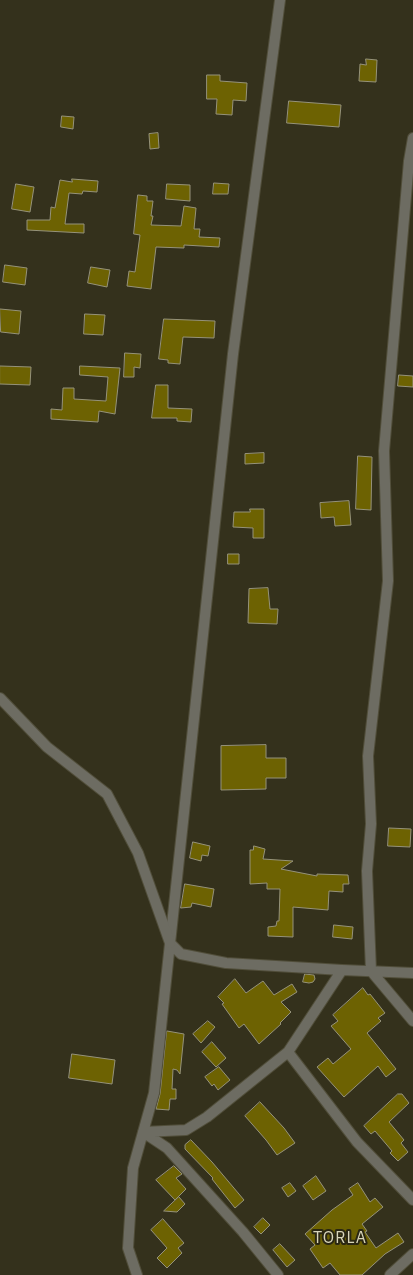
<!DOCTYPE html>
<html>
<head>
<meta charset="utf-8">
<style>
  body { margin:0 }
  canvas { display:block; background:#34311c }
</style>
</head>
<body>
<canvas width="413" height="1275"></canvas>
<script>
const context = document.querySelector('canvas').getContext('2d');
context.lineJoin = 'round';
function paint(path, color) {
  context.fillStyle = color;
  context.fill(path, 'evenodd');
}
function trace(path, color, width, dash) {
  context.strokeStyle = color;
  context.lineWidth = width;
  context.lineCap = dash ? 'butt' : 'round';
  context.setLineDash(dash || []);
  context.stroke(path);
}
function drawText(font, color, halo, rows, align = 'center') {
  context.font = font + ' "IBM Plex Sans",sans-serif';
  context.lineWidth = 4;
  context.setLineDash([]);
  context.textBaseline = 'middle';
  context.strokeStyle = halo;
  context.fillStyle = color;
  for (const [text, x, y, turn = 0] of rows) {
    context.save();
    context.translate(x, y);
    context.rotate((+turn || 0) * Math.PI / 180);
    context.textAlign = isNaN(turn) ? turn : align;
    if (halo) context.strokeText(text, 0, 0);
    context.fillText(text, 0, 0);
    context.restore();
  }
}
const building = new Path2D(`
  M366,59L377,60L376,82L359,81L360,64L366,65Z
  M207,75H220V81L247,83L246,101L233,100L232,115L216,114L217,99H207Z
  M289,101L341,105L339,127L287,123Z
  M62,116L74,117L73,129L61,127Z
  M158,133L159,148L150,149L149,134Z
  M72,179L98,181L97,192L83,191L82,194L69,193L65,224H84V233L27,230V220H50L51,207L55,208L60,180L72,182Z
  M214,183L229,184L228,194H213Z
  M16,184L34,187L30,212L12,209Z
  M167,184L190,185V201L166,199Z
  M138,195L147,196V201H153L151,216H153L151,225L181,226L184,206L196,208L194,229H200L199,237L220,238L219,247L184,245V248L156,247L151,289L127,286L129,271L135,272L140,235L134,234Z
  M5,265L27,268L25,285L3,282Z
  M91,267L110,270L107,287L88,283Z
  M0,309L21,311L19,334L1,332Z
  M85,314L105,315L103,335L84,334Z
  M164,319L215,321L214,338L183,337L180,364L168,363V360L159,359Z
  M125,353L141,354L140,368L134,367V377H124Z
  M0,366L31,367L30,385L0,384Z
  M80,366L120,368L115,414L99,411L98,422L51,419V409L62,410L63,388H74V399L106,401L108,377L80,375Z
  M399,375L413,376V387L398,386Z
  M156,385H168V408L192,409L191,422L177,421V418H152Z
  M264,453V463L245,464V454Z
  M358,456L372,457L371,510L356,509Z
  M349,501L351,525L335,526L334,517L321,518L320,503Z
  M250,509H264V538H253V528L233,527L234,512H250Z
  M228,554H239V564H228Z
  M268,588L270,609H278L277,624L248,623L249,589Z
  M266,745V758H286V778H266V789L221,790V746Z
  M389,828L411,829L410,847L388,846Z
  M193,842L210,846L208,856L202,855L201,861L190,858Z
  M254,846L265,849L263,859L293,861L281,869L317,876V874L348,875L349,884H343V892L329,891L328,910L293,907V937L268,936V927L276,926L277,921H279L280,889H267V883L250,884V850H253Z
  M185,884L214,889L211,907L192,903L191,907L181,908Z
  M334,925L353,927L352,939L333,937Z
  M305,974L314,975L315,979L313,982L309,983L303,982Z
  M235,979L246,993L263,981L274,995L292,984L297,992L281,1002L291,1012L280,1023L281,1024L259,1044L244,1024L239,1028L222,1004L224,1003L218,997Z
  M363,988L368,995L370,994L385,1013L378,1018L381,1021L367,1033L396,1069L386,1077L378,1066L344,1097L317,1067L328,1058L333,1064L351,1049L331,1026L338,1021L333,1015Z
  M208,1021L215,1027L201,1043L193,1034Z
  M167,1031L184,1034L180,1074L177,1070L173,1069L172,1089H176V1099H170L169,1110L156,1109L160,1094Z
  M212,1042L226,1058L216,1067L202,1052Z
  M72,1054L115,1060L112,1084L69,1078Z
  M219,1067L230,1080L218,1090L214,1084L212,1086L205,1077Z
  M398,1094H402L409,1103L389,1122L404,1140L401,1143L408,1152L398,1161L390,1153L392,1151L375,1131L371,1134L364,1126Z
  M260,1102L284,1128L295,1143L277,1155L266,1140L245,1116Z
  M191,1140L212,1162L244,1200L235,1208L212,1179L213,1178L185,1149V1145Z
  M174,1166L182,1174L176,1178L186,1189L175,1200L156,1180Z
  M316,1176L326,1191L313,1200L303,1186Z
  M290,1183L296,1191L288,1197L282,1188Z
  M358,1183L370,1202L375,1198L383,1207L362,1224L367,1231L365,1232L376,1248L398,1233L404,1242L385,1254L362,1275H340L330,1263L323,1268L310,1249L315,1245L305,1234L332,1210L353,1195L349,1189Z
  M179,1197L185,1204L177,1212L164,1211Z
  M263,1218L270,1225L261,1234L254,1227Z
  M163,1219L184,1243L178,1248L182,1253L167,1268L157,1258L167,1248L151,1230Z
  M280,1244L295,1260L287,1267L273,1250Z`);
const minor = new Path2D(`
  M413,138L409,161L384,451L388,581L368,756L371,824L367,871L371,971L413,1021
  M170,943L181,954L226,963L342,970L413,973
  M288,1052L357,1142L413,1200
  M143,1132L186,1130L207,1117L288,1052L342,970
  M143,1132L167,1148L243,1232L278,1275
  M137,1275L128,1248L133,1168L154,1093L233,354L280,0
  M390,1275L413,1254`);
const tertiary = new Path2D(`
  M0,698L47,747L107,794L138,853L170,943`);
const quarterNames = [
  ["TORLA",340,1238]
];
paint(building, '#6d6202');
trace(building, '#95927a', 1);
trace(minor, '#514e3a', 12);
trace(tertiary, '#514e3a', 12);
trace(minor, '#6d6c62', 10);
trace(tertiary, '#6d6c62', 10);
context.letterSpacing = '1px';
drawText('16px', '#d7d4b9', '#2a2712', quarterNames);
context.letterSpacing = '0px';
</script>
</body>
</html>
